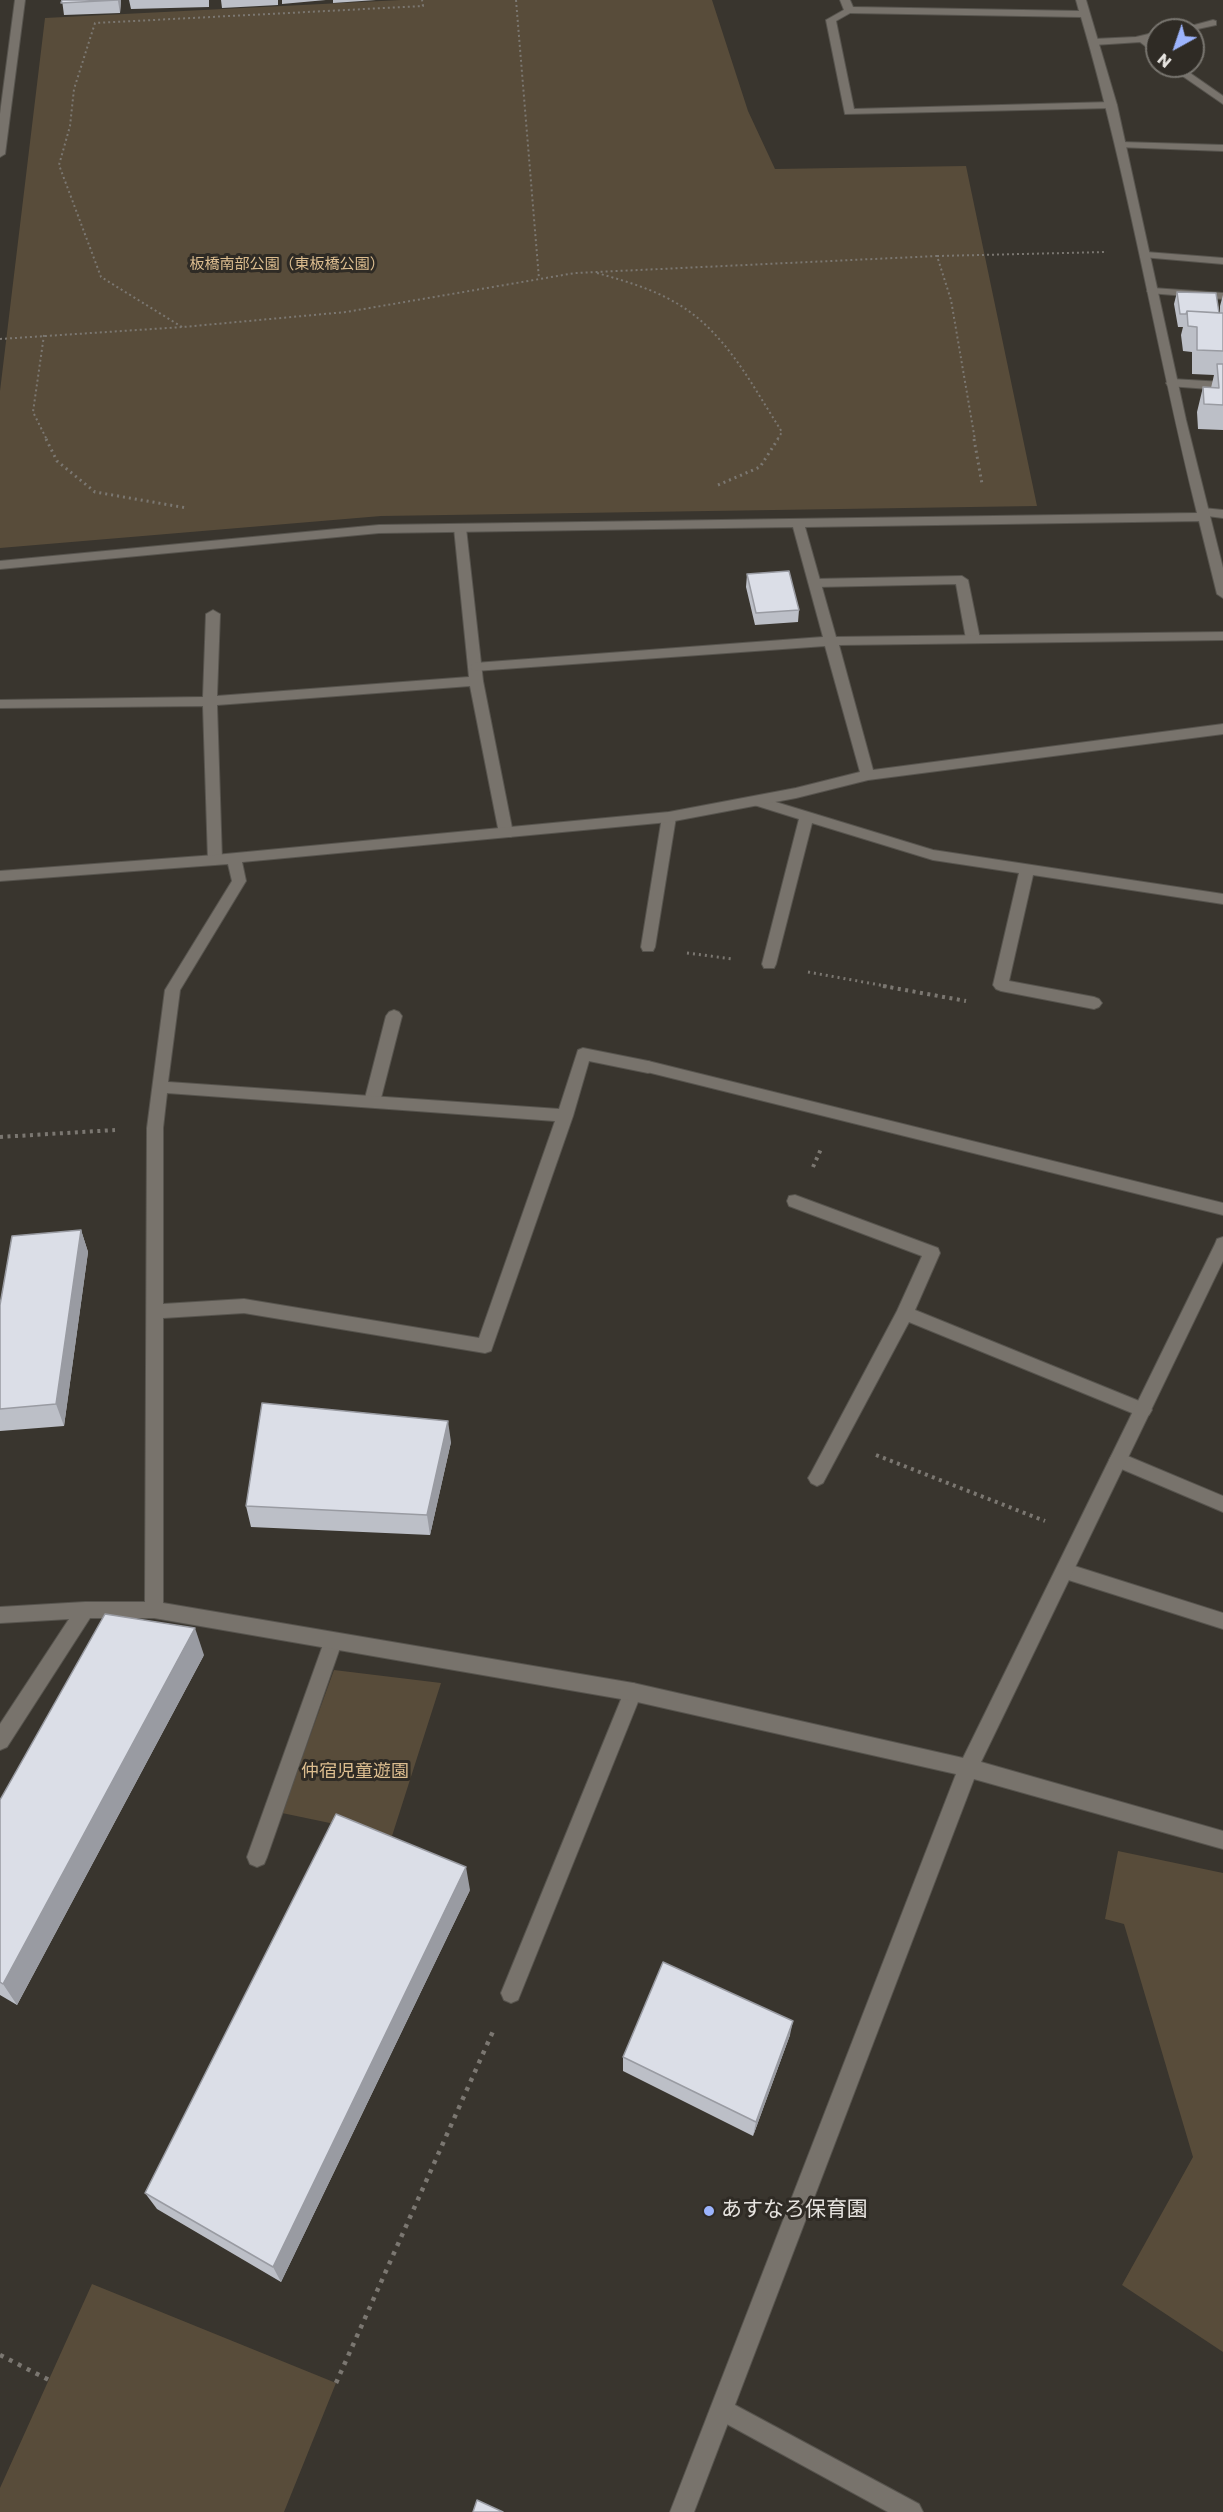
<!DOCTYPE html>
<html>
<head>
<meta charset="utf-8">
<style>
  body { margin:0 }
  #map { position:relative; width:1223px; height:2512px; overflow:hidden; background:#39352e; font-family:Poppins,sans-serif }
  canvas { display:block }
  .north { position:absolute; left:1145px; top:18px; width:60px; height:60px; box-sizing:border-box; background:#2f2b25; border:2px solid #78756f; border-radius:50%; rotate:220deg; font-size:16px; font-weight:700; line-height:24px; text-align:center; color:#e6e3df }
  .north::after { content:''; display:block; margin:auto; width:21px; height:27px; background:#9cb4fd; clip-path:polygon(50% 0,100% 100%,50% 72%,0 100%) }
</style>
</head>
<body>
<div id="map">
<canvas width="1223" height="2512"></canvas>
<div class="north">N</div>
</div>
<script>
const context = document.querySelector('canvas').getContext('2d');
context.lineJoin = 'round';
function paint(path, color) {
  context.fillStyle = color;
  context.fill(path, 'evenodd');
}
function trace(path, color, width, dash) {
  context.strokeStyle = color;
  context.lineWidth = width;
  context.lineCap = dash ? 'butt' : 'round';
  context.setLineDash(dash || []);
  context.stroke(path);
}
function drawText(font, color, halo, rows, align = 'center') {
  context.font = font + ' Poppins,"Noto Sans JP",sans-serif';
  context.lineWidth = 6;
  context.setLineDash([]);
  context.textBaseline = 'middle';
  context.strokeStyle = halo;
  context.fillStyle = color;
  for (const [text, x, y, turn = 0] of rows) {
    context.save();
    context.translate(x, y);
    context.rotate((+turn || 0) * Math.PI / 180);
    context.textAlign = isNaN(turn) ? turn : align;
    if (halo) context.strokeText(text, 0, 0);
    context.fillText(text, 0, 0);
    context.restore();
  }
}
const green = new Path2D(`
  M401,0H712L748,111L775,169L966,166L1037,506L381,516L0,548V391L45,18Z
  M334,1670L441,1683L392,1836L282,1813Z
  M1118,1851L1223,1873V2352L1122,2285L1193,2157L1124,1924L1105,1919Z
  M92,2284L336,2383L284,2512H0V2488Z`);
const pathFar3 = new Path2D(`
  M516,0L539,279
  M937,256L1107,252
  M597,273C629,282 663,292 690,312C731,342 755,390 782,432L777,440
  M182,327L101,277L59,165L70,126L74,89L95,23L423,6L422,0
  M44,335L33,412L47,440
  M0,339L183,327L346,312L575,273L937,256L951,300L975,440`);
const pathFar2 = new Path2D(`
  M46,439L57,461L95,492L187,508
  M974,439L982,484
  M718,485L760,467L778,439
  M687,953L733,959
  M808,972L891,987`);
const pathFar1 = new Path2D(`
  M883,986L966,1001
  M0,1137L115,1130
  M813,1167L821,1149
  M876,1455L1045,1521`);
const path = new Path2D(`
  M0,2355L49,2380
  M336,2383L494,2029`);
const service = new Path2D(`
  M849,7L852,8V12L836,21L854,109L1112,102L1117,105L1112,108L845,114L826,20Z
  M1213,20L1216,21V25L1193,30H1176Z
  M1157,32V38L1149,40L1157,47V55L1140,42L1094,45L1089,42L1094,39L1136,37Z
  M1168,66H1180L1223,96V104Z
  M1121,142L1223,145V151L1117,147V143Z
  M1146,252L1223,258V264L1142,257L1140,255Z
  M1153,288L1223,293V299L1149,293L1147,291Z
  M1172,379L1223,382V390L1168,386L1166,383Z
  M1203,508L1223,510V518L1199,515L1197,512L1199,509Z
  M460,524L466,528L483,681L513,833L511,837H501L499,833L470,686L217,705L222,860L215,865L208,860L203,706L0,708V700L203,697L206,614L213,610L220,614L217,696L469,677L454,528Z
  M962,576L968,580L980,639L973,643L966,639L956,584L815,587L809,583L815,579Z
  M756,796L933,850L1223,894V904L1033,875L1009,981L1094,997L1099,999L1102,1003L1099,1007L1094,1009L1001,991L996,989L993,985L1019,873L933,860L812,823L776,964L774,968H764L762,964L799,819L751,804L749,801L751,798Z
  M669,812L676,817L655,947L653,951H643L641,947L662,817Z
  M394,1010L399,1012L402,1016L380,1102L378,1106H366L364,1102L386,1016L389,1012Z
  M648,1061L1223,1203V1215L643,1071L640,1067L643,1063Z
  M795,1195L938,1248L940,1253L915,1310L1149,1405L1152,1410L1149,1415L1143,1417L1137,1415L909,1322L823,1483L817,1486L811,1483L808,1478L811,1473L897,1311L922,1256L789,1206L787,1201L789,1196Z
  M1118,1452L1223,1496V1512L1112,1465L1109,1460L1112,1455Z
  M1065,1563L1223,1613V1629L1059,1577L1056,1571L1059,1565Z
  M333,1634L340,1636L342,1642L267,1857L264,1864L257,1867L250,1864L247,1857L324,1642L326,1636Z
  M633,1683L640,1686L642,1692L518,2000L511,2003L504,2000L501,1993L624,1692L626,1686Z
  M722,2398L919,2504L923,2512H888L714,2417L711,2409L714,2401Z`);
const minor = new Path2D(`
  M15,0H25L5,154L0,157V114Z
  M840,0H850L853,7L1079,11L1076,0H1086L1117,105L1186,420L1223,568V598L1217,594L1199,521L805,527L836,637L1223,632V640L839,645L873,770L1223,724V734L868,780L796,798L669,822L242,862L246,881L180,990L168,1082L559,1109L578,1050L583,1048L648,1061L653,1063L656,1067L653,1071L648,1073L589,1061L573,1116L491,1351L485,1353L244,1313L163,1318V1603L633,1683L963,1758L1215,1244L1217,1239L1223,1237V1261L981,1762L1223,1831V1849L974,1779L694,2512H670L956,1774L633,1701L154,1618H90L7,1747L0,1750V1724L69,1619L0,1623V1607L85,1602H145L147,1128L165,990L232,881L228,864L0,881V871L215,855L669,812L796,788L860,772L825,646L475,671L468,667L475,663L823,637L793,527L379,533L0,569V561L379,525L1197,513C1156,348 1129,180 1081,17L849,13L844,10ZM167,1093L555,1121L479,1338L244,1299L163,1304V1128Z`);
const wall = new Path2D(`
  M62,0H121L120,13L64,15Z
  M129,0H209V7L131,9Z
  M221,0H278V5L222,8Z
  M282,0H326L282,4Z
  M333,0H376L333,3Z
  M1177,292L1219,313H1220V306L1223,295V430L1198,429L1197,412L1203,387L1211,388L1214,375L1192,374V352L1183,351L1181,335L1183,327H1178L1174,304Z
  M747,574L799,610L798,622L755,625L746,587Z
  M81,1230L88,1252L64,1426L0,1431V1305Z
  M451,1442L430,1535L251,1527L246,1506Z
  M204,1655L17,2005L0,1995V1800Z
  M470,1890L281,2282L157,2209L145,2193Z
  M790,2035L753,2136L623,2071V2057Z`);
const shadedWall = new Path2D(`
  M118,0H121L120,13L118,1Z
  M81,1230L88,1252L64,1426L56,1404Z
  M448,1421L451,1442L430,1535L427,1515Z
  M195,1628L204,1655L17,2005L3,1984Z
  M466,1867L470,1890L281,2282L273,2267Z
  M793,2021L790,2035L753,2136L756,2122Z`);
const building = new Path2D(`
  M62,0H118L61,3Z
  M1177,292L1216,293L1219,313L1187,311L1186,314H1180Z
  M1187,311L1223,313V351L1197,350V327L1188,326Z
  M1217,364H1223V405L1204,404L1203,387L1219,388Z
  M789,571L799,610L756,613L747,574Z
  M81,1230L56,1404L0,1409V1305L12,1236Z
  M262,1403L448,1421L427,1515L246,1506Z
  M105,1614L195,1628L3,1984L0,1982V1800Z
  M336,1814L466,1867L273,2267L145,2193Z
  M663,1962L793,2021L756,2122L623,2057Z
  M477,2500L503,2512H473Z`);
const markers = [
  [709,2211,6,"#9cb4fd"]
];
const farParknames = [
  ["板橋南部公園（東板橋公園）",287,265]
];
const parkNames = [
  ["仲宿児童遊園",355,1772]
];
const nearPoinames = [
  ["あすなろ保育園",721,2211]
];
paint(green, '#584c3a');
trace(service, '#57544e', 2);
trace(minor, '#57544e', 2);
trace(pathFar3, '#7b7771', 2, [2, 3]);
trace(pathFar2, '#7b7771', 3, [2, 4]);
trace(pathFar1, '#7b7771', 4, [3, 4.5]);
trace(path, '#7b7771', 4.5, [4, 6]);
paint(service, '#78736c');
paint(minor, '#78736c');
paint(wall, '#bcbfc7');
paint(shadedWall, '#999ba2');
paint(building, '#dbdee7');
trace(building, '#999ba2', 1.5);
for (const [x, y, r, color] of markers) {
  const dot = new Path2D();
  dot.arc(x, y, r, 0, 2 * Math.PI);
  context.fillStyle = color;
  context.fill(dot);
  trace(dot, '#2f2b25', 2);
}
drawText('15px', '#dcbd8f', '#2f2b25', farParknames);
drawText('18px', '#dcbd8f', '#2f2b25', parkNames);
drawText('21px', '#e6e3df', '#2f2b25', nearPoinames, 'left');
</script>
</body>
</html>
